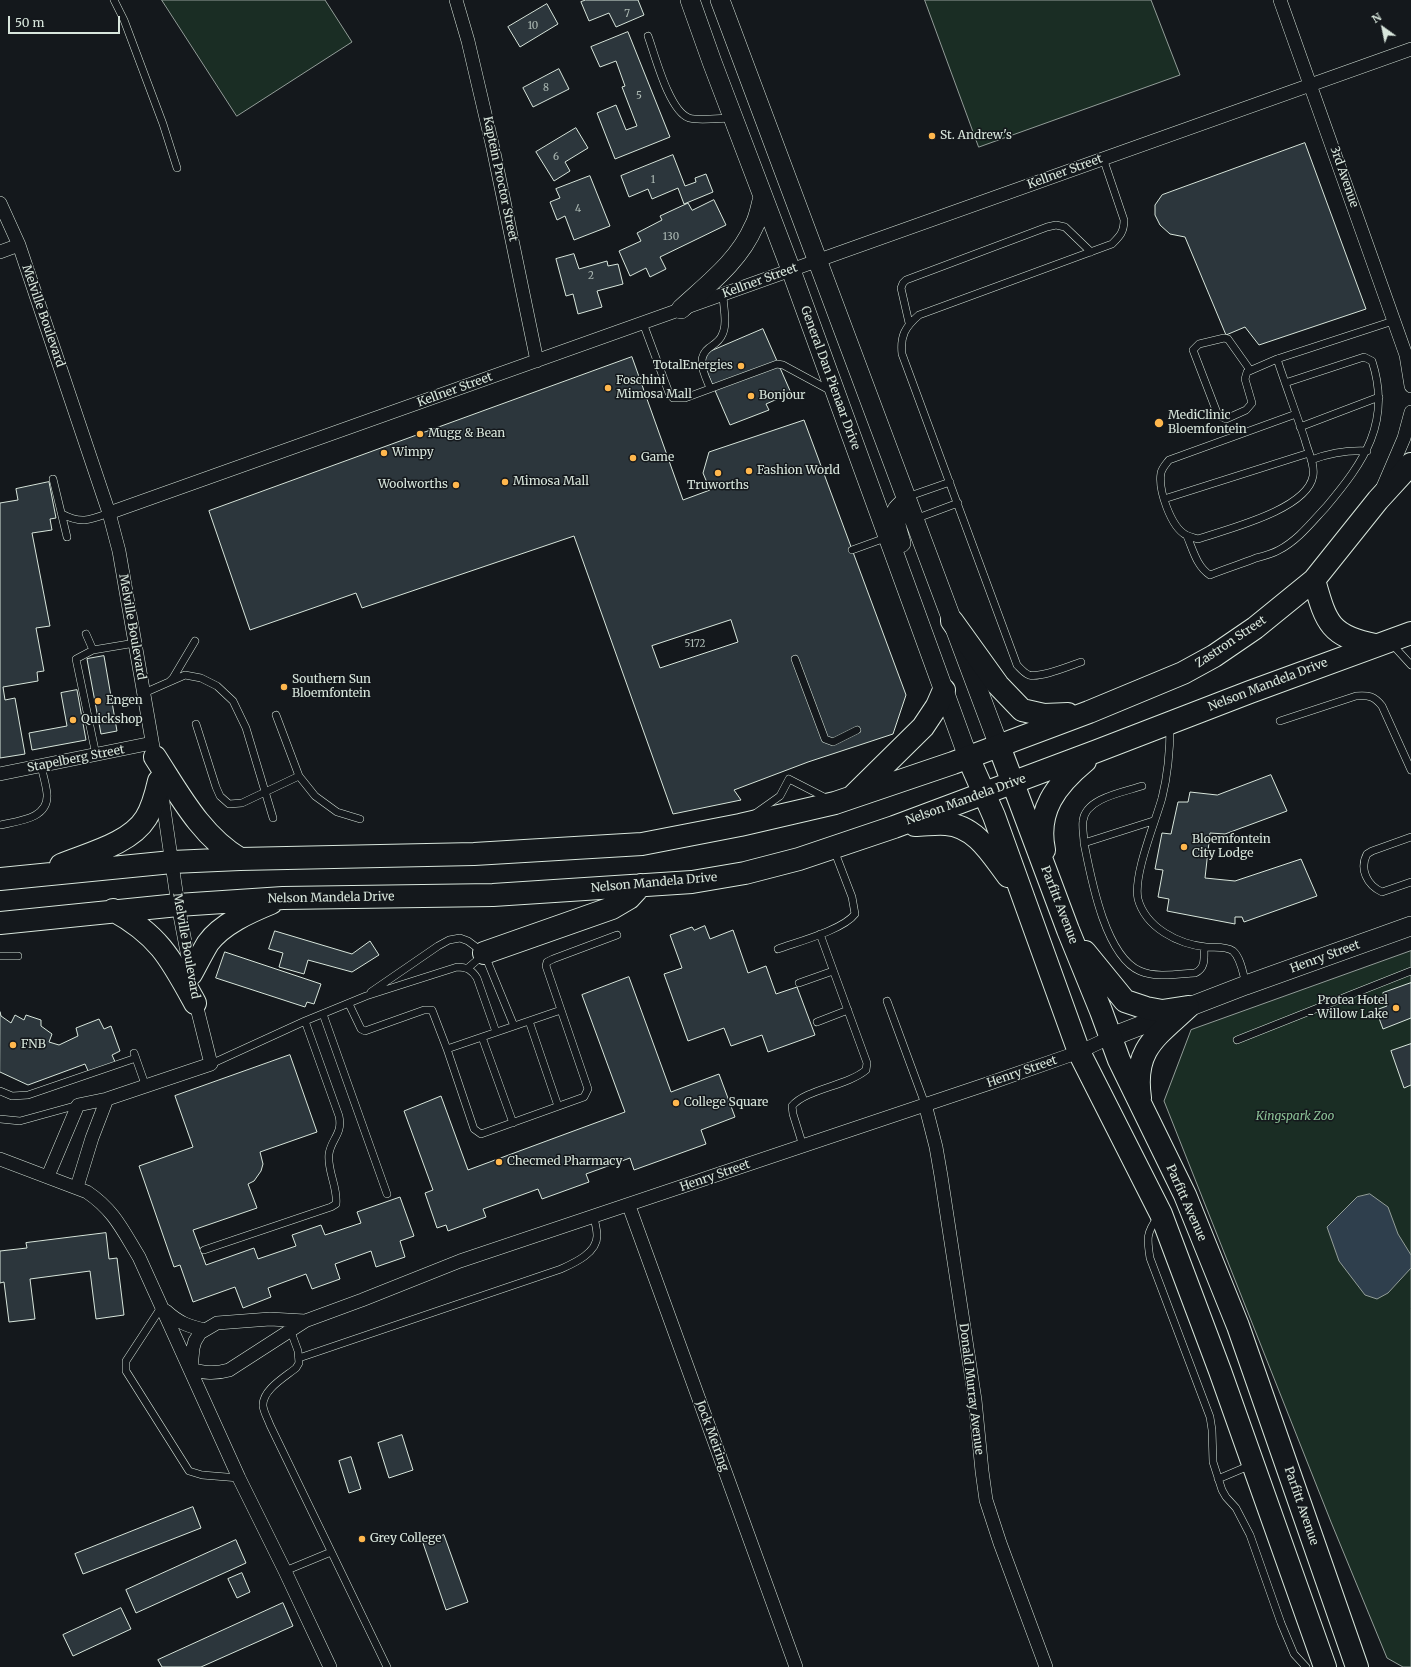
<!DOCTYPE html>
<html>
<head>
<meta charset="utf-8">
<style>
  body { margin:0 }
  #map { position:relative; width:1411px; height:1667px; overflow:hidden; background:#14181c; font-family:Merriweather,serif }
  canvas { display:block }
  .north { position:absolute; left:1363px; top:8px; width:40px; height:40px; -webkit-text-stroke:3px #14181c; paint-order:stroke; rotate:327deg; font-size:11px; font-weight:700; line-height:16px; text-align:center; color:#d8e6dc }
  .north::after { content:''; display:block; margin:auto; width:14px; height:18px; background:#d8e6dc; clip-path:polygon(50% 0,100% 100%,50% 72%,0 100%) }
  .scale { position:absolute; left:8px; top:16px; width:112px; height:18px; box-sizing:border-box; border:2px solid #d8e6dc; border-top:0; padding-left:5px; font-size:12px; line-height:14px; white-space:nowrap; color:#d8e6dc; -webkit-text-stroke:3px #14181c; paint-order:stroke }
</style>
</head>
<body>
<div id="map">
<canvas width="1411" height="1667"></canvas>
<div class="north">N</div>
<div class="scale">50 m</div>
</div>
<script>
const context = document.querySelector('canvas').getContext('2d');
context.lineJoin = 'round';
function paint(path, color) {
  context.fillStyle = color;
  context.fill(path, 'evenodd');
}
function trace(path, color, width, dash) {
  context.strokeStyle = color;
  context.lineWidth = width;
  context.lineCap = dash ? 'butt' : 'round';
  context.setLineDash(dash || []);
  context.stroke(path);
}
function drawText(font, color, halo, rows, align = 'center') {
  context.font = font + ' Merriweather,serif';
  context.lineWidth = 3;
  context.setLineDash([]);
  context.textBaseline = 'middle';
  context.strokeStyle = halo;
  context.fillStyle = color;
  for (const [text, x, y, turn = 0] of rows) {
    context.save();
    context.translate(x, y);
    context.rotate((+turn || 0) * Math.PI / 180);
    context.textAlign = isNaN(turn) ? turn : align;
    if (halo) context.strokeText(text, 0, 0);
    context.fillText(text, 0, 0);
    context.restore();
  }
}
const green = new Path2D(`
  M162,0H325L352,42L237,116Z
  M925,0H1151L1180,75L979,147Z
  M1411,951V1667H1403L1387,1658L1331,1522L1164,1101L1191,1030Z`);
const water = new Path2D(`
  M1370,1194L1388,1207L1398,1234L1411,1255V1268L1388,1293L1377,1299L1365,1295L1339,1261L1327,1227L1357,1197Z`);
const building = new Path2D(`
  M586,0H638L644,15L616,27L609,13L589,21L581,2Z
  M547,4L558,24L520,47L508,27Z
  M628,32L670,137L615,159L597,113L616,105L626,130L637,126L622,87L625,86L616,61L600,67L591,47Z
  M559,69L569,89L533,107L523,88Z
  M576,128L588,148L565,162L570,171L554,181L536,152Z
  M1305,143L1366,309L1259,345L1245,327L1226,335L1185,237L1170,234L1160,225L1155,215V205L1162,195Z
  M673,155L685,186L696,182L695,178L706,174L713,192L684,204L678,188L652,199L648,189L629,197L621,176Z
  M590,176L610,226L574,240L565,216L557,220L550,202L560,198L556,189Z
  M714,200L726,225L660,257L666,269L650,277L646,268L630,276L619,251L641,241L637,233L662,220L660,216L688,203L692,210Z
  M574,254L579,269L607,261L608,266L618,264L623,284L597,291L602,307L578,314L573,294L566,296L556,259Z
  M763,329L791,393L766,404L769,410L730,425L700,356Z
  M632,357L683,500L710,490L703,473L709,452L804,420L906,695L893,734L808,762L734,790L741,800L673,814L574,536L362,608L356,593L250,630L209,511Z
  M49,482L56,518L50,519L52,530L32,533L50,626L36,628L44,671L37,672L38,681L3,687L5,700L15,698L25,754L0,758V503L18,500L16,489Z
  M731,620L738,642L660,668L652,646Z
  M104,656L117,731L101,734L87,659Z
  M77,690L86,740L32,750L29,733L67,726L61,693Z
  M1271,775L1287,811L1225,834L1210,833L1205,878L1235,881L1301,859L1317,896L1244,922L1242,917H1235V924L1167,911L1169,899L1158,897L1163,870L1155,869L1162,833L1171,834L1178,802H1188L1190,792L1217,795Z
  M705,926L710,939L733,930L748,973L766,966L776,994L797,987L815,1035L768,1052L762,1035L731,1046L724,1028L688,1041L664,974L682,968L670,935L692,927L694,930Z
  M275,931L352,954L370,941L379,955L352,972L308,960L304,974L279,967L283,953L269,949Z
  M225,952L321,984L314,1004L307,1002L305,1007L216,978Z
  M629,977L671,1092L719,1074L735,1117L701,1130L706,1144L634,1170L630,1158L586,1174L589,1182L542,1199L538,1189L483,1209L486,1217L448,1231L446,1225L437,1228L425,1193L433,1190L404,1111L441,1096L468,1170L625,1112L582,995Z
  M1411,983V1018L1383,1029L1376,1010L1387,1006L1383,993Z
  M0,1012L1,1016L11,1023L15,1015L24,1020L26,1015L41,1020V1026L52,1034L49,1042L59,1045L78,1036L76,1028L99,1019L104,1029L111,1026L120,1051L112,1055L116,1064L89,1073L85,1064L28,1085L0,1072Z
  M1411,1044V1085L1404,1088L1391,1051Z
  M290,1055L317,1132L260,1152L263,1164L261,1171L254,1181L248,1184L257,1208L193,1230L206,1265L254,1248L258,1259L296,1246L292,1235L321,1225L325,1235L361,1223L357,1212L400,1197L414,1236L400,1241L405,1257L376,1267L371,1251L335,1264L340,1279L312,1289L306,1274L268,1288L271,1297L243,1308L235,1287L193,1302L180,1265L174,1267L139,1166L193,1147L175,1096Z
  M106,1233L109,1259L117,1258L124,1315L96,1319L90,1271L30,1279L35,1319L9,1322L4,1282L0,1283V1251L27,1248L26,1243Z
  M402,1435L413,1470L389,1478L378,1443Z
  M351,1457L361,1489L349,1493L339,1461Z
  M193,1507L201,1528L83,1574L75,1554Z
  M444,1535L468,1602L446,1610L423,1543Z
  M236,1540L246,1563L136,1613L126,1590Z
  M242,1573L250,1592L237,1598L228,1579Z
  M283,1603L293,1626L201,1667H162L158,1660Z
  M121,1608L131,1629L73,1656L63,1635Z`);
const lane = new Path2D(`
  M114,0L124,20L163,124L177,168
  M648,36C655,55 669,111 689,118C697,121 723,118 733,118
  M643,323L669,393L673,398H685L777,364L783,365L831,391
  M909,323L901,288L903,283L906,280L1047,227L1056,225L1065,227L1091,252
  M1250,370L1228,339L1224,338L1199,344L1193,350L1216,410L1218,415L1226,419L1246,410L1252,403L1245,379L1247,372L1277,359
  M710,388C705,375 695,359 709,348C713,345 720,341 722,335C728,324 723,306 723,294
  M1296,414L1169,460C1166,464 1162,468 1161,473C1158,490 1171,527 1186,535C1190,537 1195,538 1198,539C1227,529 1307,510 1313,476C1315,464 1308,452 1305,440C1296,413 1286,386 1277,359L1393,321
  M1300,427L1379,397
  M1311,460C1330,453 1347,450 1367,451
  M53,479L67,537
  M907,497L950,482
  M1164,499L1309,453
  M62,514C81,524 90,520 109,513
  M915,519L958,503
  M1187,536C1193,550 1197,567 1210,575C1225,569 1241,564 1256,558C1264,556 1272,554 1279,550C1298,540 1311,523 1326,507C1364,462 1392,422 1372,361L1364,357L1285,383
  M852,550L888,537
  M86,634L93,650L135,643
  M1391,643L1411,665
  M93,650L76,659L96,755
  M795,659L825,739L833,742L857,730
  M1081,662C1069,666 1041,678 1029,675C1024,673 1021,669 1017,665L902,354C900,336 905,327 919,315L1112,244C1120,236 1124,232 1124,220L1103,158
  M169,682L185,675L201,678L217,686L233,701L246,728L273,818
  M144,693L169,682L173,678L195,641
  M276,715L299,776L315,796L337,812L360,819
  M1280,721L1356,696C1369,695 1374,696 1382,706L1411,770
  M196,724L216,787L220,796L229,804L242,803L299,776
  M1170,726C1170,750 1168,774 1162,798C1155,823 1133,875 1138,899C1146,928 1178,944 1206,947C1214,948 1226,946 1233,951C1241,958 1243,974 1246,984
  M756,813L780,796L789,779L828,799
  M1153,821L1084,843C1091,878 1105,956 1140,971C1156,978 1178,974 1195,973C1206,968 1204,958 1204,947
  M0,825C18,821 49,819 47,794C46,784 43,775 41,766
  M1411,837L1372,851L1367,854C1359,869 1367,885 1382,892L1411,882
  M1084,843C1084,836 1082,828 1083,821C1085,798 1124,792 1142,786
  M778,949C797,942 843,930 855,914L852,897L834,850
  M0,956H18
  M468,968L483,955
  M799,983L833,971
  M371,992L438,946L449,940L460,938L468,941L484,953L514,1026
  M887,1001L925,1104
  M349,1004L361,1029L365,1031L424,1010H432L447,1049L474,1129L481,1134L584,1097L588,1089L546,966L547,962L553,959L617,935
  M323,1014L387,1194
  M529,1021L558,1106
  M817,1022L848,1010
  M482,1037L513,1123
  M1237,1040L1411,971
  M447,1049L561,1010
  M134,1053L146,1087
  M211,1064L305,1021L366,996L457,967C467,967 472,970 477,978L496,1032
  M0,1091L12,1096L28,1095L136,1058
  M0,1119L20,1121L78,1105
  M803,1146L793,1114L792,1106C806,1089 847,1086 866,1070L867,1063L820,934
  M1158,1217C1146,1233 1147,1239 1150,1258L1210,1417L1212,1430L1213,1462L1222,1490L1226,1497L1236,1508L1250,1535L1281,1623L1294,1654L1306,1667
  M204,1250L331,1207L336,1204C338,1187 327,1171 329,1154C331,1139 343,1134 339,1116L305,1021
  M162,1306L126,1361V1371L189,1471L202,1475L239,1478
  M290,1329L298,1351L299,1363L296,1368C285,1377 262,1390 263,1406C264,1413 268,1419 270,1425L387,1667
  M299,1358L561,1269C574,1263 597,1253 597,1236C597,1229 595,1223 594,1217
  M1218,1479L1251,1465
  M285,1571L331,1552`);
const street = new Path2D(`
  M456,0L468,41L493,148L537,361
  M1280,0L1406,355L1411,386
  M0,203L19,245L109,513L119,551L156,764
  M0,252L19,245
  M1383,487L1404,438L1411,412
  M109,513L1411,49
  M0,774L152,743
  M161,789L178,905L191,973
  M925,1104L936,1147L941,1176L975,1400L982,1471L986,1500L1000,1543L1046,1667
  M0,1159L87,1192C114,1210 123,1231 139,1257L239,1478L285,1571L330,1667
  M48,1176L78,1105L107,1099L211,1064L194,996
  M77,1187L92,1138L107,1099
  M629,1206L796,1667
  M166,1311C179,1323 188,1326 205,1330
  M191,1368L193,1348L195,1341L200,1333L217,1323L270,1319L305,1321
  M190,1369C204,1373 215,1374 229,1370L305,1321L362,1300L460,1261L990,1083L1079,1052L1111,1037`);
const secondary = new Path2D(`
  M690,0L712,62L791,270L968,757
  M720,0L999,746
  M681,309C708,284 739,261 754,226C759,217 760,207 763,197
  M901,543C899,534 892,519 897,510C899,507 903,504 906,501
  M1111,1037L1246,985L1411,926`);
const highway = new Path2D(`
  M1314,580C1326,622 1329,636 1375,645
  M952,621L998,685L1022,710L1044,715L1068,714
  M999,746L1068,930L1101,1011L1119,1060L1185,1195L1238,1326L1357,1667
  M155,757C179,794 201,836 240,859
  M968,757L994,816L1079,1052L1161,1214L1220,1371L1325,1667
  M854,795L923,727L937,706L944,690
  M915,825C925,825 936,823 946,824C976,826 992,855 1008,876
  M1044,850C1036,811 1056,785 1085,761
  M61,865C87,854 130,844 146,818C153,807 156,794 159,781
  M0,879L172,862L240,859L474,854L642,844L740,825L835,803L953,763L1089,712L1183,673L1214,656L1255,628L1314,580L1378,500L1411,464
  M113,910C159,935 171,959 195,1003
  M0,923L178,905L283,898L493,895L692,882L745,873L799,859L894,827L1097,751L1250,692L1411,633
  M1085,952L1125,1001L1146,1008L1162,1011L1188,1007
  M484,953L612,908L629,898L641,885
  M191,974C197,963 202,953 208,943C222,924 249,912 271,903
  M1140,1098C1133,1049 1156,1037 1188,1007`);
const markers = [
  [932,136,4,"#ffb74d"],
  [741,366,4,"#ffb74d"],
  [608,388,4,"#ffb74d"],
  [751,396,4,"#ffb74d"],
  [1159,423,5,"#ffb74d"],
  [420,434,4,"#ffb74d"],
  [384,453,4,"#ffb74d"],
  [633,458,4,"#ffb74d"],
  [749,471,4,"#ffb74d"],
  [718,473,4,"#ffb74d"],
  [505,482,4,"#ffb74d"],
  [456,485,4,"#ffb74d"],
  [284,687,4,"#ffb74d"],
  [98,701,4,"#ffb74d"],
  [73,720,4,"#ffb74d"],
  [1184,847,4,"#ffb74d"],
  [1396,1008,4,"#ffb74d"],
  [13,1045,4,"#ffb74d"],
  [676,1103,4,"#ffb74d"],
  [499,1162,4,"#ffb74d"],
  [362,1539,4,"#ffb74d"]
];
const numberNames = [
  ["7",627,14],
  ["10",533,26],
  ["8",546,88],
  ["5",639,96],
  ["6",556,157],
  ["1",653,180],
  ["4",578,209],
  ["130",671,237],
  ["2",591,276],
  ["5172",695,644]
];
const poiNames = [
  ["St. Andrew's",940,136],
  ["TotalEnergies",733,366,"right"],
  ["Foschini",616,381],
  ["Mimosa Mall",616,395],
  ["Bonjour",759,396],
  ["MediClinic",1168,416],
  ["Bloemfontein",1168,430],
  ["Mugg & Bean",428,434],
  ["Wimpy",392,453],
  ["Game",641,458],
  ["Fashion World",757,471],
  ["Mimosa Mall",513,482],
  ["Woolworths",448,485,"right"],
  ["Truworths",718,486,"center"],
  ["Southern Sun",292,680],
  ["Bloemfontein",292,694],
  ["Engen",106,701],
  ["Quickshop",81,720],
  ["Bloemfontein",1192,840],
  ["City Lodge",1192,854],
  ["Protea Hotel",1388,1001,"right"],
  ["- Willow Lake",1388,1015,"right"],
  ["FNB",21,1045],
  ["College Square",684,1103],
  ["Checmed Pharmacy",507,1162],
  ["Grey College",370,1539]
];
const streetNames = [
  ["Kellner Street",1065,172,-20],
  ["3rd Avenue",1344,177,71],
  ["Kaptein Proctor Street",500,179,78],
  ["Kellner Street",760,281,-20],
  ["Melville Boulevard",43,316,71],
  ["General Dan Pienaar Drive",830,378,70],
  ["Kellner Street",455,390,-20],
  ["Melville Boulevard",132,627,80],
  ["Zastron Street",1231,642,-34],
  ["Nelson Mandela Drive",1268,685,-21],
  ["Stapelberg Street",76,759,-11],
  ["Nelson Mandela Drive",966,800,-20],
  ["Nelson Mandela Drive",654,883,-5],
  ["Nelson Mandela Drive",331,898,-1],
  ["Parfitt Avenue",1059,905,69],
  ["Melville Boulevard",186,946,80],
  ["Henry Street",1325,957,-20],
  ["Henry Street",1022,1072,-19],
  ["Henry Street",715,1176,-19],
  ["Parfitt Avenue",1186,1203,66],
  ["Donald Murray Avenue",971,1389,83],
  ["Jock Meiring",712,1436,70],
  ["Parfitt Avenue",1301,1506,71]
];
const parkNames = [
  ["Kingspark Zoo",1295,1117]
];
paint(green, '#1a2d24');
trace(green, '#939e99', 1);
paint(water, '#2f3f4d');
trace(water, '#939e99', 1);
paint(building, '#2c363c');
trace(building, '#d8e6dc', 1);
trace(lane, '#d8e6dc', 8);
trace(street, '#d8e6dc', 14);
trace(secondary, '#d8e6dc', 20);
trace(highway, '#d8e6dc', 24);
trace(lane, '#14181c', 7);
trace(street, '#14181c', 13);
trace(secondary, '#14181c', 19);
trace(highway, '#14181c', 22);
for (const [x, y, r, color] of markers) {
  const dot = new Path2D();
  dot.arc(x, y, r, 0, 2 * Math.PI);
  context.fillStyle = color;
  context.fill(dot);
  trace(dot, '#14181c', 1.5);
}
drawText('10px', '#adbab4', null, numberNames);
drawText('12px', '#d8e6dc', '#14181c', poiNames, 'left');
drawText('12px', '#d8e6dc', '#14181c', streetNames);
drawText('italic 12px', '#8ac095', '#14181c', parkNames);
</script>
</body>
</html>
